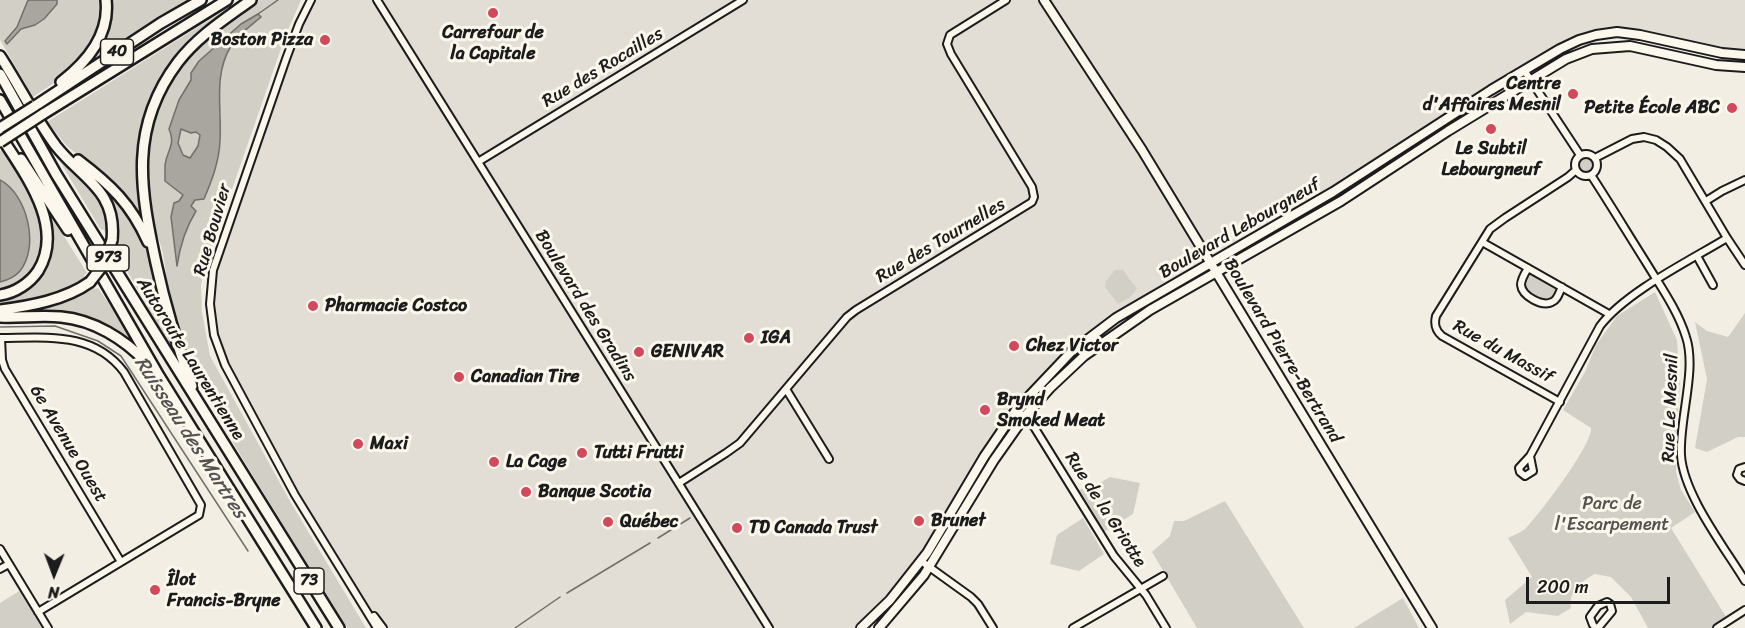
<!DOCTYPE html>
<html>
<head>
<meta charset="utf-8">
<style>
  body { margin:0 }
  #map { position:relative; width:1745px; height:628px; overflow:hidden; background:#f2eee4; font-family:Sriracha,sans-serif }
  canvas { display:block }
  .north { position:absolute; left:24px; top:544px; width:60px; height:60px; -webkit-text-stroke:4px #fbf7ec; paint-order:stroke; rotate:181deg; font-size:16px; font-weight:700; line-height:24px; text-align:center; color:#1c1c1c }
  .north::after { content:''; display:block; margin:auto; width:21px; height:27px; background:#1c1c1c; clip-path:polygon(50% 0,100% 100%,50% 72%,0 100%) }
  .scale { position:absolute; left:1526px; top:577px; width:144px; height:27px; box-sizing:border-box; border:3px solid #1c1c1c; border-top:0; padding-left:8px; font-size:18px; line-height:21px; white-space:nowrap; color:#1c1c1c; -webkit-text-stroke:4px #fbf7ec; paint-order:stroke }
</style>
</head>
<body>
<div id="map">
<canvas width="1745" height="628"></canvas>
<div class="north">N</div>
<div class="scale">200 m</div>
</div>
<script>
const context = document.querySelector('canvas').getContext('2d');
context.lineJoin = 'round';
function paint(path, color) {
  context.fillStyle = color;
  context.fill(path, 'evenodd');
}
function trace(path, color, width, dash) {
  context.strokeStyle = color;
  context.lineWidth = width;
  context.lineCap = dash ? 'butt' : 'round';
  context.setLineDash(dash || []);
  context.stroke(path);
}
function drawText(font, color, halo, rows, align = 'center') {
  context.font = font + ' Sriracha,sans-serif';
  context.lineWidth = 6;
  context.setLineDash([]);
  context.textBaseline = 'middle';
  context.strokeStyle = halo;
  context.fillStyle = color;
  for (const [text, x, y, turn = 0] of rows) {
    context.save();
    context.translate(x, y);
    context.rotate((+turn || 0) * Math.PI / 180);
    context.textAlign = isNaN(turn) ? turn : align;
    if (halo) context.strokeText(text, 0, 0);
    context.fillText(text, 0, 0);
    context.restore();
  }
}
const built = new Path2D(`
  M311,0H1745V55L1617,32L1579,40L1088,339L1022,402L927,553L861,628H383L342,577L240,395L214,335L210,304L213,270L238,195Z`);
const green = new Path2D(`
  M0,0H103C103,50 71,72 33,97L0,40Z
  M111,0H193L87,67L85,65C102,46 112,25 111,0Z
  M259,0H301L285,37L206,264L201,285L202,312L210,356L291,503L366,628H348L338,615C309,567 280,519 250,471C232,440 211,409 196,376C184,348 176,318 169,289C165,274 165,255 159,240C142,196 143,141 164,96C184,53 222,26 259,0Z
  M238,2L191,41L141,133L138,173L144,218L141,219L105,178L67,146L47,122Z
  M4,149C17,170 43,209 45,233C47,261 25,283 0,291V151Z
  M1575 165a11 11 0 1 1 22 0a11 11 0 1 1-22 0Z
  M62,155L93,185L109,217V238L103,229L101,230L58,158Z
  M96,179L122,202L145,243L174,349L172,350L114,248L111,202Z
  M50,214L87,273L84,275L87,280C60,296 31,302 0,306V300C42,289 59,257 47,215Z
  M1115,270H1123L1137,289L1129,298L1118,304L1105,287L1106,281Z
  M1529,271L1559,288L1554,297L1543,300L1525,291L1524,282Z
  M92,285L95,289L98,288L138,346L136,348L120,334L99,323L12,314V311Z
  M1655,292L1677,340L1680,385L1677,422L1676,472L1681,490L1695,512L1671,528L1728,620L1713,628H1648L1631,597L1611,577L1595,574C1582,581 1568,591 1571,608L1558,616L1526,612L1510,624L1505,600L1532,577L1508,538C1513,535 1520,533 1525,529C1539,515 1593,444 1591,428L1563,410L1585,372L1596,345L1617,316Z
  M1745,313V437H1738L1707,452L1695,448L1707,379L1695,322L1707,331L1728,337Z
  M1110,477L1140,483L1133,514L1104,532L1078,491L1084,487L1086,491Z
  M1225,501L1304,628H1197L1152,552L1170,536L1174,521H1184Z
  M1083,518L1104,554L1079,571L1050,564L1057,535Z
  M24,588L48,628H0V603Z
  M1403,598L1419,628H1354Z`);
const water = new Path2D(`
  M28,0H57V4L44,19L35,25L21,29L7,44L5,41L17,27Z
  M258,14L261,17C251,26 238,34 231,46C213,75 222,109 220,141C219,162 212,180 204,199L195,200L191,206L196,211C185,229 180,245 177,266L171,217L174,203L179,201L183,195L165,181C165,175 165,170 165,165C167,150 176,145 169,129L179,100L191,80V73L199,61L241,24ZM181,129L191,133L196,132L200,135L198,146L190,158L183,155L178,143Z
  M0,180C27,194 40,246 20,271C15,277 8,280 0,282Z`);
const stream = new Path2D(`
  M258,14L278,0
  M0,327L55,326L98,341L121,356L248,551
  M658,538L690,518
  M567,593L650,543
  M515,628L560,597`);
const minor = new Path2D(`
  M311,0L299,24L286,59L213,270L210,304L214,335L225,365L295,495L377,628
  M377,0L769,628
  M1524,70L1580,155
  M1575 165a11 11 0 1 1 22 0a11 11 0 1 1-22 0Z
  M1595,158L1632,139L1644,137L1656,140L1667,147L1680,159L1727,238L1745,265
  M478,162L743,0
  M1591,175C1610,204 1628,234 1647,264C1661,287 1678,311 1686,337C1697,370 1679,419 1681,455C1683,494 1725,548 1745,581
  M1706,201L1722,191L1745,180
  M1482,242L1609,314
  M1697,256L1713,285
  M1528,268C1525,273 1521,279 1521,285C1522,296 1542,307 1552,302C1558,300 1559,292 1562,287
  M0,338C46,338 93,331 124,372L201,505L199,515L38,612
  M1,338L2,360L5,369L121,562
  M786,389L829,459
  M1560,402L1442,336C1435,330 1434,324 1436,316L1490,229L1505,218L1568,177L1576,170
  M1016,410L1031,422L1114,556L1146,595L1166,628
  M1530,456L1600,326C1626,292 1689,261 1727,238
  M1530,456L1533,471L1525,476L1520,472L1519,468Z
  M1745,467L1739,469L1737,475L1740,479L1745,481
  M679,483L726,453L740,443L847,317L856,310L1032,202L1034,197L1032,187L951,54L947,44L950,35L1006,0
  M0,549L48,628
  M921,561L971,597L978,604L993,628
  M0,569L9,564
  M374,616L383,628
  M1073,628L1163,576
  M1596,628L1593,625L1590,617L1598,606L1607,602L1610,604L1612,611L1598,628
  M1717,628L1745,610`);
const major = new Path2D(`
  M1044,0L1142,150L1432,628
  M861,628L890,600L927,553L984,457L1016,410L1071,352L1116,318L1333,192L1491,90L1560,49L1579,40L1596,35L1617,32L1640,35L1722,53L1745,55
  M879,628L924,575L994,460L1025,416L1050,388L1084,356L1150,310L1341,201L1448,131L1566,59L1592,49L1630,46L1716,65L1745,67`);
const highway = new Path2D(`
  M0,56C19,85 35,118 56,146C82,179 117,190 112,240
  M0,74L56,174L339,628
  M61,82C87,62 110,35 106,0
  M0,100L159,376L316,628
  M35,106L161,23L201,0
  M43,114L227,0
  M0,135C24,173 66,226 38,271C30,283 15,293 0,295
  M21,159L68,230
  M78,160C111,185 131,204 148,242
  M0,310C30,306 65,300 90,282
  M0,317C20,318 41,315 61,317C94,320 124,339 146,362
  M192,386C177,345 165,305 156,263C140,189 129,127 178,62C198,36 225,19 251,0`);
const highwayBridge = new Path2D(`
  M0,128L35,106
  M0,142L43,114
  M90,282L104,264L112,240`);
const markers = [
  [493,13,6,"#d1495b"],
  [325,40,6,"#d1495b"],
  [1573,94,6,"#d1495b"],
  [1732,108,6,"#d1495b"],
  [1491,129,6,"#d1495b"],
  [313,306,6,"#d1495b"],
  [749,338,6,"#d1495b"],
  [1014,346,6,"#d1495b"],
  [639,352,6,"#d1495b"],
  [459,377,6,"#d1495b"],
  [985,410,6,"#d1495b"],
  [358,444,6,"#d1495b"],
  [582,453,6,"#d1495b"],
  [494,462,6,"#d1495b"],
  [526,492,6,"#d1495b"],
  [919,521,6,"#d1495b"],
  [608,522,6,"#d1495b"],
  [737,528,6,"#d1495b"],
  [155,590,6,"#d1495b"]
];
const shields = [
  [117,52,33],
  [108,258,42],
  [309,581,30]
];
const shieldNames = [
  ["40",117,52],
  ["973",108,258],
  ["73",309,581]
];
const poiNames = [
  ["Carrefour de",493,33,"center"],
  ["la Capitale",493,54,"center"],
  ["Boston Pizza",313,40,"right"],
  ["Centre",1561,84,"right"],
  ["d'Affaires Mesnil",1561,105,"right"],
  ["Petite École ABC",1720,108,"right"],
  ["Le Subtil",1491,149,"center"],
  ["Lebourgneuf",1491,170,"center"],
  ["Pharmacie Costco",325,306],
  ["IGA",761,338],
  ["Chez Victor",1026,346],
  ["GENIVAR",651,352],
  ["Canadian Tire",471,377],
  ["Brynd",997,400],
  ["Smoked Meat",997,421],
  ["Maxi",370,444],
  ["Tutti Frutti",594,453],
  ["La Cage",506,462],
  ["Banque Scotia",538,492],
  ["Brunet",931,521],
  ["Québec",620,522],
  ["TD Canada Trust",749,528],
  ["Îlot",167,580],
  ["Francis-Bryne",167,601]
];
const streetNames = [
  ["Rue des Rocailles",603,68,-31],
  ["Boulevard Lebourgneuf",1240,229,-30],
  ["Rue Bouvier",213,230,-74],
  ["Rue des Tournelles",941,241,-31],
  ["Boulevard des Gradins",585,306,58],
  ["Boulevard Pierre-Bertrand",1282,351,59],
  ["Rue du Massif",1503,352,29],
  ["Autoroute Laurentienne",190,359,58],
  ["Rue Le Mesnil",1671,408,-88],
  ["6e Avenue Ouest",68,444,59],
  ["Rue de la Griotte",1105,510,57]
];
const parkNames = [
  ["Parc de",1612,504],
  ["l'Escarpement",1612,525]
];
const waterNames = [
  ["Ruisseau des Martres",190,438,57]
];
paint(built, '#e2ded5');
paint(green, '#d2cfc6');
paint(water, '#a9a6a0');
trace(water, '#716f6b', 1.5);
trace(stream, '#716f6b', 1.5);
trace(minor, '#1c1c1c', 10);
trace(major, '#1c1c1c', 12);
trace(highway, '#1c1c1c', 14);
trace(minor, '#fbf7ec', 6);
trace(major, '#fbf7ec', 8);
trace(highway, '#fbf7ec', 9);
trace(highwayBridge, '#1c1c1c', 14, []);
trace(highwayBridge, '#fbf7ec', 9);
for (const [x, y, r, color] of markers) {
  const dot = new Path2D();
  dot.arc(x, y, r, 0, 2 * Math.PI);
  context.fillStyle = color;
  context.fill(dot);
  trace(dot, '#fbf7ec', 2);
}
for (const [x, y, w] of shields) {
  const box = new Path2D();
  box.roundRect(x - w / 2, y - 13, w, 26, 4.5);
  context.fillStyle = '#fbf7ec';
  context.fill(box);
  trace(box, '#1c1c1c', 1.5);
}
drawText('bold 16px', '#1c1c1c', null, shieldNames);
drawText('bold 18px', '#1c1c1c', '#fbf7ec', poiNames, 'left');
drawText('18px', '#1c1c1c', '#fbf7ec', streetNames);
drawText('18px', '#53524f', '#fbf7ec', parkNames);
drawText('italic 20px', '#545351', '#fbf7ec', waterNames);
</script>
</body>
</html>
